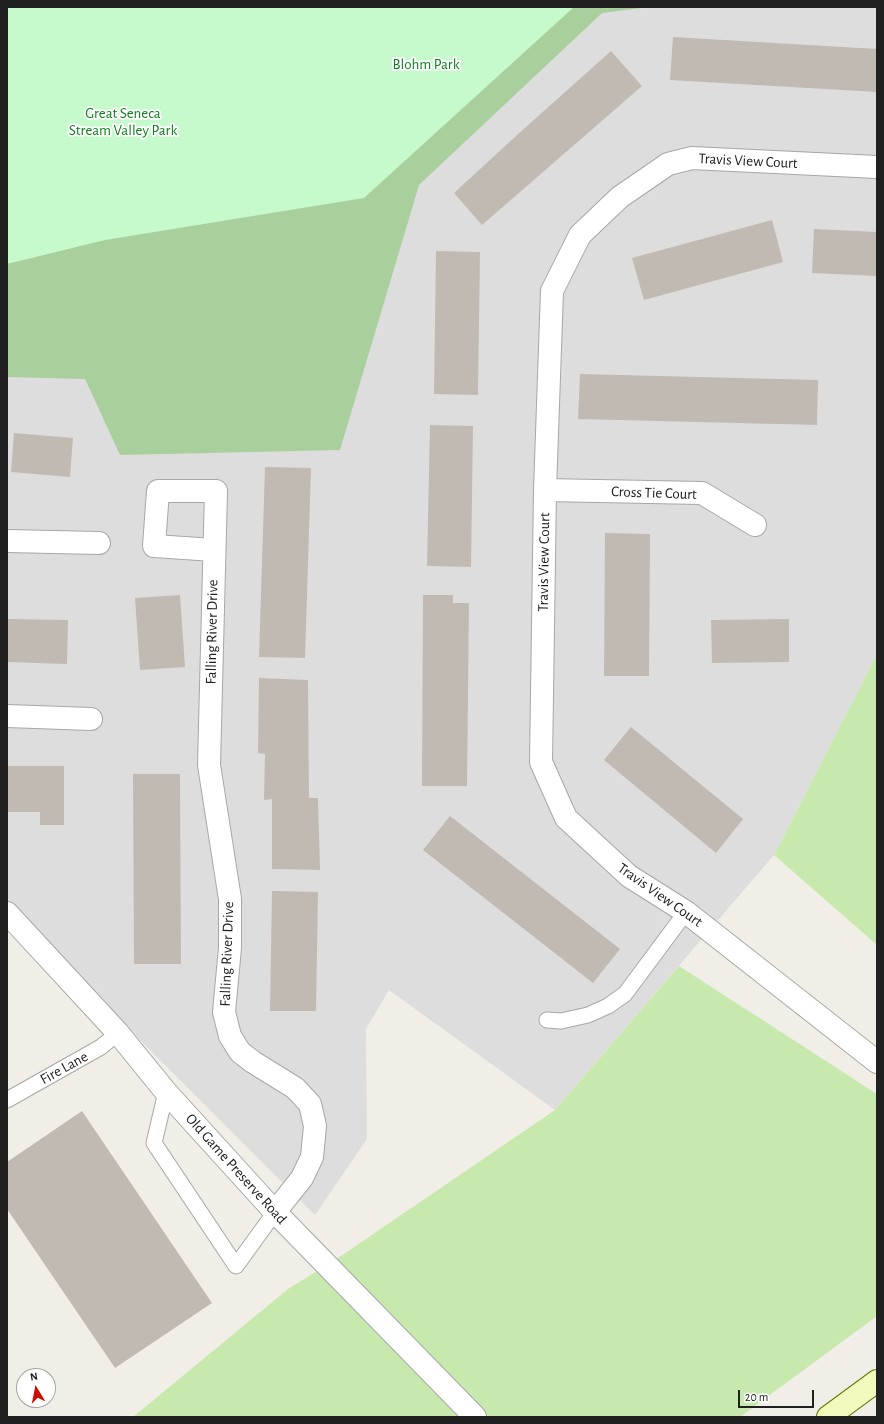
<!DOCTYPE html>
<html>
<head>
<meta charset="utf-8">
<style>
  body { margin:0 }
  #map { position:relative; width:884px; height:1424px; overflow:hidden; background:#f1eee7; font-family:"Alegreya Sans",sans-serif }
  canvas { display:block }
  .frame { position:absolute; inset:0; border:8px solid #202020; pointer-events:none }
  .north { position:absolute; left:16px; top:1368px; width:40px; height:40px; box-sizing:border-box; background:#fff; border:1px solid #a6a6a6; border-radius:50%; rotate:350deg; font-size:11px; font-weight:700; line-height:16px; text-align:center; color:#202020 }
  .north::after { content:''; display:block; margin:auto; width:14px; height:18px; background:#cc0e04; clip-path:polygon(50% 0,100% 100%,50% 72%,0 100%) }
  .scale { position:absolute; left:738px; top:1390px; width:76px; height:18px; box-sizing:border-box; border:2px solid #202020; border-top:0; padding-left:5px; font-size:12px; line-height:14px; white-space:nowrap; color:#202020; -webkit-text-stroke:3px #fff; paint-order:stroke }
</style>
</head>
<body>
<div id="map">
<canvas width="884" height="1424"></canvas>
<div class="frame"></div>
<div class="north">N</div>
<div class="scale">20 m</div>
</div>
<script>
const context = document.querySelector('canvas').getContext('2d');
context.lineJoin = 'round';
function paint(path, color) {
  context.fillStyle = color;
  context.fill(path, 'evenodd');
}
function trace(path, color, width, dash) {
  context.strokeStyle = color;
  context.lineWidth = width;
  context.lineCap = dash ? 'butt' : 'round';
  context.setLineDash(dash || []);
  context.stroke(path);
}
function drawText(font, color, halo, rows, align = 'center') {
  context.font = font + ' "Alegreya Sans",sans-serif';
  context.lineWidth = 3.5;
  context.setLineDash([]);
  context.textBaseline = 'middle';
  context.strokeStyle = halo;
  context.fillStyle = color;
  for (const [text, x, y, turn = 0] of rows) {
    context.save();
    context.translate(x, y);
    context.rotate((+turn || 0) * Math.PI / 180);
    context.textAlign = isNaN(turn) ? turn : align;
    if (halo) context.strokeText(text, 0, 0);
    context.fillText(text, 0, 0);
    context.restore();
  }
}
const residential = new Path2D(`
  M574,7H877V654L774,855L555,1110L389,990L366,1029L367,1139L315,1215L7,907V264Z`);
const grass = new Path2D(`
  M877,654V945L774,855Z
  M679,966L877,1094V1316L740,1417H133L288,1289L341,1256L555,1110Z`);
const forest = new Path2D(`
  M7,7H650L602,13L419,185L340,450L120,455L85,379L7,377Z`);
const park = new Path2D(`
  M7,7H574L364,198L105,240L7,264Z`);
const building = new Path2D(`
  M673,37L877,49V92L670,80Z
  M611,51L642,86L482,225L454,193L516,136Z
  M772,220L783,262L644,300L632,258Z
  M814,229L877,232V276L812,273Z
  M436,251L480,252L478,395L434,394Z
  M580,374L818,380L817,425L578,419Z
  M430,425L473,426L471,567L427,566Z
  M14,433L73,438L70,477L11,472Z
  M265,467L311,468L305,658L259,657Z
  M605,533L650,534L649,676H604Z
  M180,595L185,667L140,670L135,598Z
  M423,595H453V603H469L467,786H422Z
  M7,619L68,620L67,664L7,662Z
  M789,619V662L712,663L711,620Z
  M259,678L308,680L309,798H318L320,870L272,869V799L264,800L265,754L258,753Z
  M631,727L743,819L716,853L604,760Z
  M7,766H64V825H40V812H7Z
  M133,774H180L181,964H134Z
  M450,816L620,949L593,983L423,850Z
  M272,891L318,892L316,1011H270Z
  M82,1111L212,1303L115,1368L7,1209V1162Z`);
const lane = new Path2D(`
  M547,1020L561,1021L588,1015L608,1006L625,994L686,912
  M166,1092L154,1143L236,1266L275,1212
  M7,1100L101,1047L118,1033`);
const street = new Path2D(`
  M877,167L692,158L668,164L620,197L580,235L552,291L545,490L541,762L566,818L629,876L686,912L877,1062
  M545,490L702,493L755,525
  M7,541L99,543
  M214,550L154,546L158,491H216L209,765L230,899V948L224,1012L230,1036L240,1052L253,1062L295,1088L310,1104L315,1126L312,1157L302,1178L275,1212
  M7,716L91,719
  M7,913L118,1033L166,1092L275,1212L475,1417`);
const secondary = new Path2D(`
  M828,1417L877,1381`);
const parkNames = [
  ["Blohm Park",426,64],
  ["Great Seneca",123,113],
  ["Stream Valley Park",123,130]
];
const streetNames = [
  ["Travis View Court",748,161,3],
  ["Cross Tie Court",654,493,2],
  ["Travis View Court",544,562,-89],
  ["Falling River Drive",212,632,-89],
  ["Travis View Court",660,895,35],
  ["Falling River Drive",227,954,-88],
  ["Fire Lane",64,1068,-29],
  ["Old Game Preserve Road",236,1169,48]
];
paint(residential, '#dedddd');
paint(grass, '#c8e9ae');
paint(forest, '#a9cf9d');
paint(park, '#c6f9cc');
paint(building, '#c1bab3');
trace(lane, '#a7a7a7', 17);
trace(street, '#a7a7a7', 24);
trace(secondary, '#667707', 24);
trace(lane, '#fff', 15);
trace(street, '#fff', 22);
trace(secondary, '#f3f9bd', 22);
drawText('15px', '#0e7f1d', '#fff', parkNames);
drawText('15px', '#202020', '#fff', streetNames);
</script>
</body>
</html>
